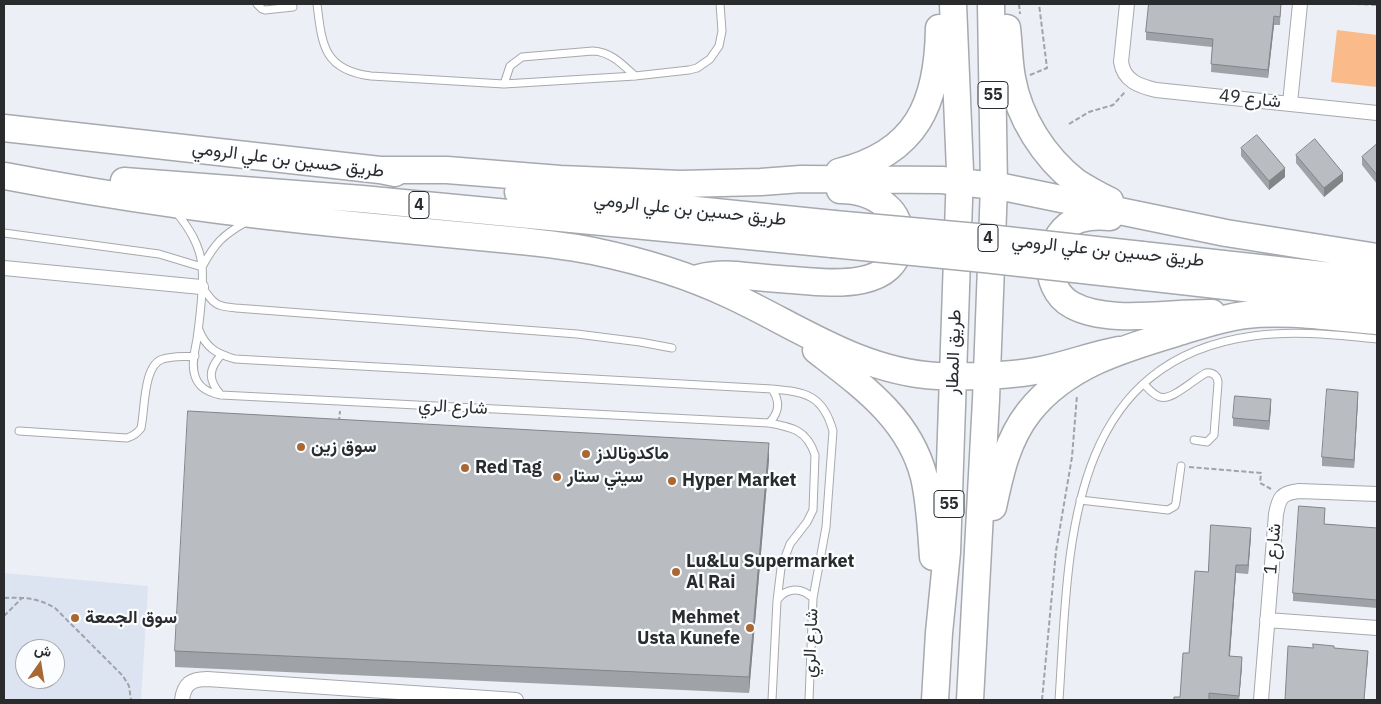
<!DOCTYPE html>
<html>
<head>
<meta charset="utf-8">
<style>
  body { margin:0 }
  #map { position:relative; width:1381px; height:704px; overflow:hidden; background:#eceff5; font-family:"IBM Plex Sans",Vazirmatn,sans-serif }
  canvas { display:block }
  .frame { position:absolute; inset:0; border:5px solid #2a2b2d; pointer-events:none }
  .north { position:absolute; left:15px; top:639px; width:50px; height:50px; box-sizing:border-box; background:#fbfdff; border:1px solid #a7a9ab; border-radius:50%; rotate:13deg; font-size:14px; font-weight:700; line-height:20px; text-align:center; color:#2a2b2d }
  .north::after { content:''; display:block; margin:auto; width:18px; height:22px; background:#a96833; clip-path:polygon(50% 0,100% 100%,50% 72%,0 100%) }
</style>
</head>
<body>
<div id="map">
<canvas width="1381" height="704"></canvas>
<div class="frame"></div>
<div class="north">ش</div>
</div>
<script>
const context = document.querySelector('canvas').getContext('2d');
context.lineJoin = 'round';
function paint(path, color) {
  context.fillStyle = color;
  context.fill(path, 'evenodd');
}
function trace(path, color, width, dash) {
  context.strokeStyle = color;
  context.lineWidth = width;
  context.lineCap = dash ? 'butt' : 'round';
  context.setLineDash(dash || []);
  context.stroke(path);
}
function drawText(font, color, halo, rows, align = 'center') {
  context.font = font + ' "IBM Plex Sans",Vazirmatn,sans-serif';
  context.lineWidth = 4.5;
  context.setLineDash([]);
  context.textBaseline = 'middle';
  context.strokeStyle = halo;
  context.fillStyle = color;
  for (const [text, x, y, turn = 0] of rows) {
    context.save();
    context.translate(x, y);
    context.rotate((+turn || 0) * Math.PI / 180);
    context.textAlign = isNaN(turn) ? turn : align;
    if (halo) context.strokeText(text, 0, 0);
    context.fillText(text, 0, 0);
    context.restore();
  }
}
const built = new Path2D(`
  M4,573L148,586L141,700H4ZM25,649H55V679H25Z`);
const green = new Path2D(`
  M1337,30L1377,35V87L1331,82Z`);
const path = new Path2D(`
  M1019,4L1020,14
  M1356,4L1377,5
  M1030,75L1047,68L1039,4
  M1069,124L1089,112L1113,105L1126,91
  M339,422L340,411
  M1189,467L1261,473L1260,483L1271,489
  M4,598C23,597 38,598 55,608L123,676L129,686L131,700
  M4,616L22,598
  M1042,700L1056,551L1072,457L1077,395`);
const lane = new Path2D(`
  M257,4L262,9L265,10L293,7
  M317,4C322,44 323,70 371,76L504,84L635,76L689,70L697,68L710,59L719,46L722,31L720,4
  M504,84L510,66L522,57L593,51C611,52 622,64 635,76
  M176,212C189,228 200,245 202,266C204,288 200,317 197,339C195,350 191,365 195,376C199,389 210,393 221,395L769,423C792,427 807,430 815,455L813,510L807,522L790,544L781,568L777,601L772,700
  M4,233L159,254L202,267
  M202,267C215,243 223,235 246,222
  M201,287C206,291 208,296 212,300C218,307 228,307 236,308L577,334L640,342L672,348
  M199,330C206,348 217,354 235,359L772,389C806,392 823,395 833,431L826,527L813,598L809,700
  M221,355C208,370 208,380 221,395
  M1144,384C1148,388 1153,395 1160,397C1172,401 1194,379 1206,373C1213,372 1218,376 1218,383L1214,435L1207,442L1194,440
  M769,423C780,412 780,401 772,389
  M19,431L127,438C133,436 137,434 141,428C145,411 143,364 163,359C172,356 184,357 195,356
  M1080,500L1168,510L1175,506L1176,502L1181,466
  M777,600C787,587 801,587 813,598
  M1059,700C1069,553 1063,362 1253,336C1295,330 1336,335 1377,339`);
const street = new Path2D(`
  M1127,4L1121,62C1124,81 1139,86 1156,90L1377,113
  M1290,103L1300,4
  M4,268L201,287
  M1267,620L1377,628
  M182,700C184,684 191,679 207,679L516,700
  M1261,700L1276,514C1279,498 1281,493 1299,491L1377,494`);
const highway = new Path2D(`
  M1007,28C1009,45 1009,62 1012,78C1019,118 1044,157 1076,182C1087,189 1098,195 1110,201
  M4,128L380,170L395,173
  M380,170H447L560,179L680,184L761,182L801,179L942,180L1003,187L1226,233L1377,257
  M839,172C917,153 938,103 939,28
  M5,176C120,198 236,214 353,225C399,229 444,234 490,238C524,241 559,244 593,251C641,261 686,274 730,295C797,326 860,372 937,376C970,377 1009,376 1041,370C1067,365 1092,355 1119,350
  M124,181L362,199L832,244
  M518,192L834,224
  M1110,217C1100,216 1090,216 1080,219C1045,231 1039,287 1072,305C1108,325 1171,312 1212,313
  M1142,255L1377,281
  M1137,276L1377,303
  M698,278C710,275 723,274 736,275C755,277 774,279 793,280C828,283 898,292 900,240C901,227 896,214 886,206C873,194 857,190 840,190
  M816,350C861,385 909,418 924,477C930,503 931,531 933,557
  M993,507C1000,474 1007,440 1029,412C1065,366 1122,349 1176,333C1199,326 1221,318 1245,315C1288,310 1334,318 1377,321
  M935,700L939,633L947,552L960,171L953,4
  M970,700L986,400L994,186L991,4`);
const highwayBridge = new Path2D(`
  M834,224L988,238L1142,255
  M832,244L984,259L1137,276`);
const wall = new Path2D(`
  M1149,4H1281L1280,25H1274L1268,78L1211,72L1212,47L1146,40V32Z
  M1377,144V184L1362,165V157Z
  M1241,148L1285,177L1269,190L1241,156Z
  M1296,155L1343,181L1324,197L1296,163Z
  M1358,400L1354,468L1322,466V457Z
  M1271,407L1269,430L1233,426V418Z
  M769,459L749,693L175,667V651Z
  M1325,516L1324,524L1377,528V608L1293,601V593Z
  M1251,536L1248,574L1236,573L1230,656L1242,666L1239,700H1174L1180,697L1189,653Z`);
const shadedWall = new Path2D(`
  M1274,16V25L1268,78V70Z
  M1285,168V177L1269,190V181Z
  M1343,173V181L1324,197V188Z
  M1358,392V400L1354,468V460Z
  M1271,399V407L1269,430V421Z
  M769,443V459L749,693V677Z
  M1251,528V536L1248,574V565Z
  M1236,565V573L1229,665V656Z
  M1368,651V659L1364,700Z
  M1242,657V666L1239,700V696Z`);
const building = new Path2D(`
  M1149,4H1281L1280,17L1274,16L1268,70L1211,64L1213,39L1146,32Z
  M1257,135L1285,168L1269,181L1241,148Z
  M1315,139L1343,173L1324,188L1296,155Z
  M1377,144V175L1362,157Z
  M1327,389L1358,392L1354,460L1322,457Z
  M1235,396L1271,399L1269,421L1233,418Z
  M188,411L769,443L749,677L175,651Z
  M1299,506L1325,508L1324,524L1377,528V600L1293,593Z
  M1211,525L1251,528L1248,565H1236L1229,656L1242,657L1239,696L1209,693V700H1174V697H1180L1183,653H1189L1195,571L1208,572Z
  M1313,644L1334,646V648L1368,651L1364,700H1365H1285L1288,646L1313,648Z`);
const markers = [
  [301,447,5,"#a96833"],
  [586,454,5,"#a96833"],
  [465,468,5,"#a96833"],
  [557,477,5,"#a96833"],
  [672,481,5,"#a96833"],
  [676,572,5,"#a96833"],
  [75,618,5,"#a96833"],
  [750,628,5,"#a96833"]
];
const shields = [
  [993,95,30],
  [419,205,20],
  [988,238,20],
  [949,504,30]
];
const shieldNames = [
  ["55",993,95],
  ["4",419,205],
  ["4",988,238],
  ["55",949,504]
];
const streetNames = [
  ["شارع 49",1250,99,6],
  ["طريق حسين بن علي الرومي",288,160,7],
  ["طريق حسين بن علي الرومي",690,210,6],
  ["طريق حسين بن علي الرومي",1108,251,6],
  ["طريق المطار",954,352,-88],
  ["شارع الري",453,407,3],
  ["شارع 1",1273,549,-85],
  ["شارع الري",811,643,-88]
];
const poiNames = [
  ["سوق زين",311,447],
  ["ماكدونالدز",596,454],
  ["Red Tag",475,468],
  ["سيتي ستار",567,477],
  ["Hyper Market",682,481],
  ["Lu&Lu Supermarket",686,562],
  ["Al Rai",686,583],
  ["سوق الجمعة",85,618],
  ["Mehmet",740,618,"right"],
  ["Usta Kunefe",740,639,"right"]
];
paint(built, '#dde4f1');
paint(green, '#fbba8a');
trace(lane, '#a6a9ae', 9);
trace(street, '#a6a9ae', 16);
trace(highway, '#a6a9ae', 29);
trace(path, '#a1a3a8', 2, [5, 2.5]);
trace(lane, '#fff', 7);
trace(street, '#fff', 14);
trace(highway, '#fff', 26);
trace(highwayBridge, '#a6a9ae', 29, []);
trace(highwayBridge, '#fff', 26);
paint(wall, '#9fa3a7');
paint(shadedWall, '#828488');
paint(building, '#b9bdc2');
trace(building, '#828488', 1);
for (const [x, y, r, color] of markers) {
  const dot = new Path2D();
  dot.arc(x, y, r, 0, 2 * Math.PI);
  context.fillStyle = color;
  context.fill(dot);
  trace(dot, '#fbfdff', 2);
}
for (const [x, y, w] of shields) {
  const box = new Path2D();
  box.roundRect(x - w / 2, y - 13.5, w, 27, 4);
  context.fillStyle = '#fbfdff';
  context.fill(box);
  trace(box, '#2a2b2d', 1);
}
drawText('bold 16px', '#2a2b2d', null, shieldNames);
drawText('18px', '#2a2b2d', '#fbfdff', streetNames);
drawText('bold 18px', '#2a2b2d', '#fbfdff', poiNames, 'left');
</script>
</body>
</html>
